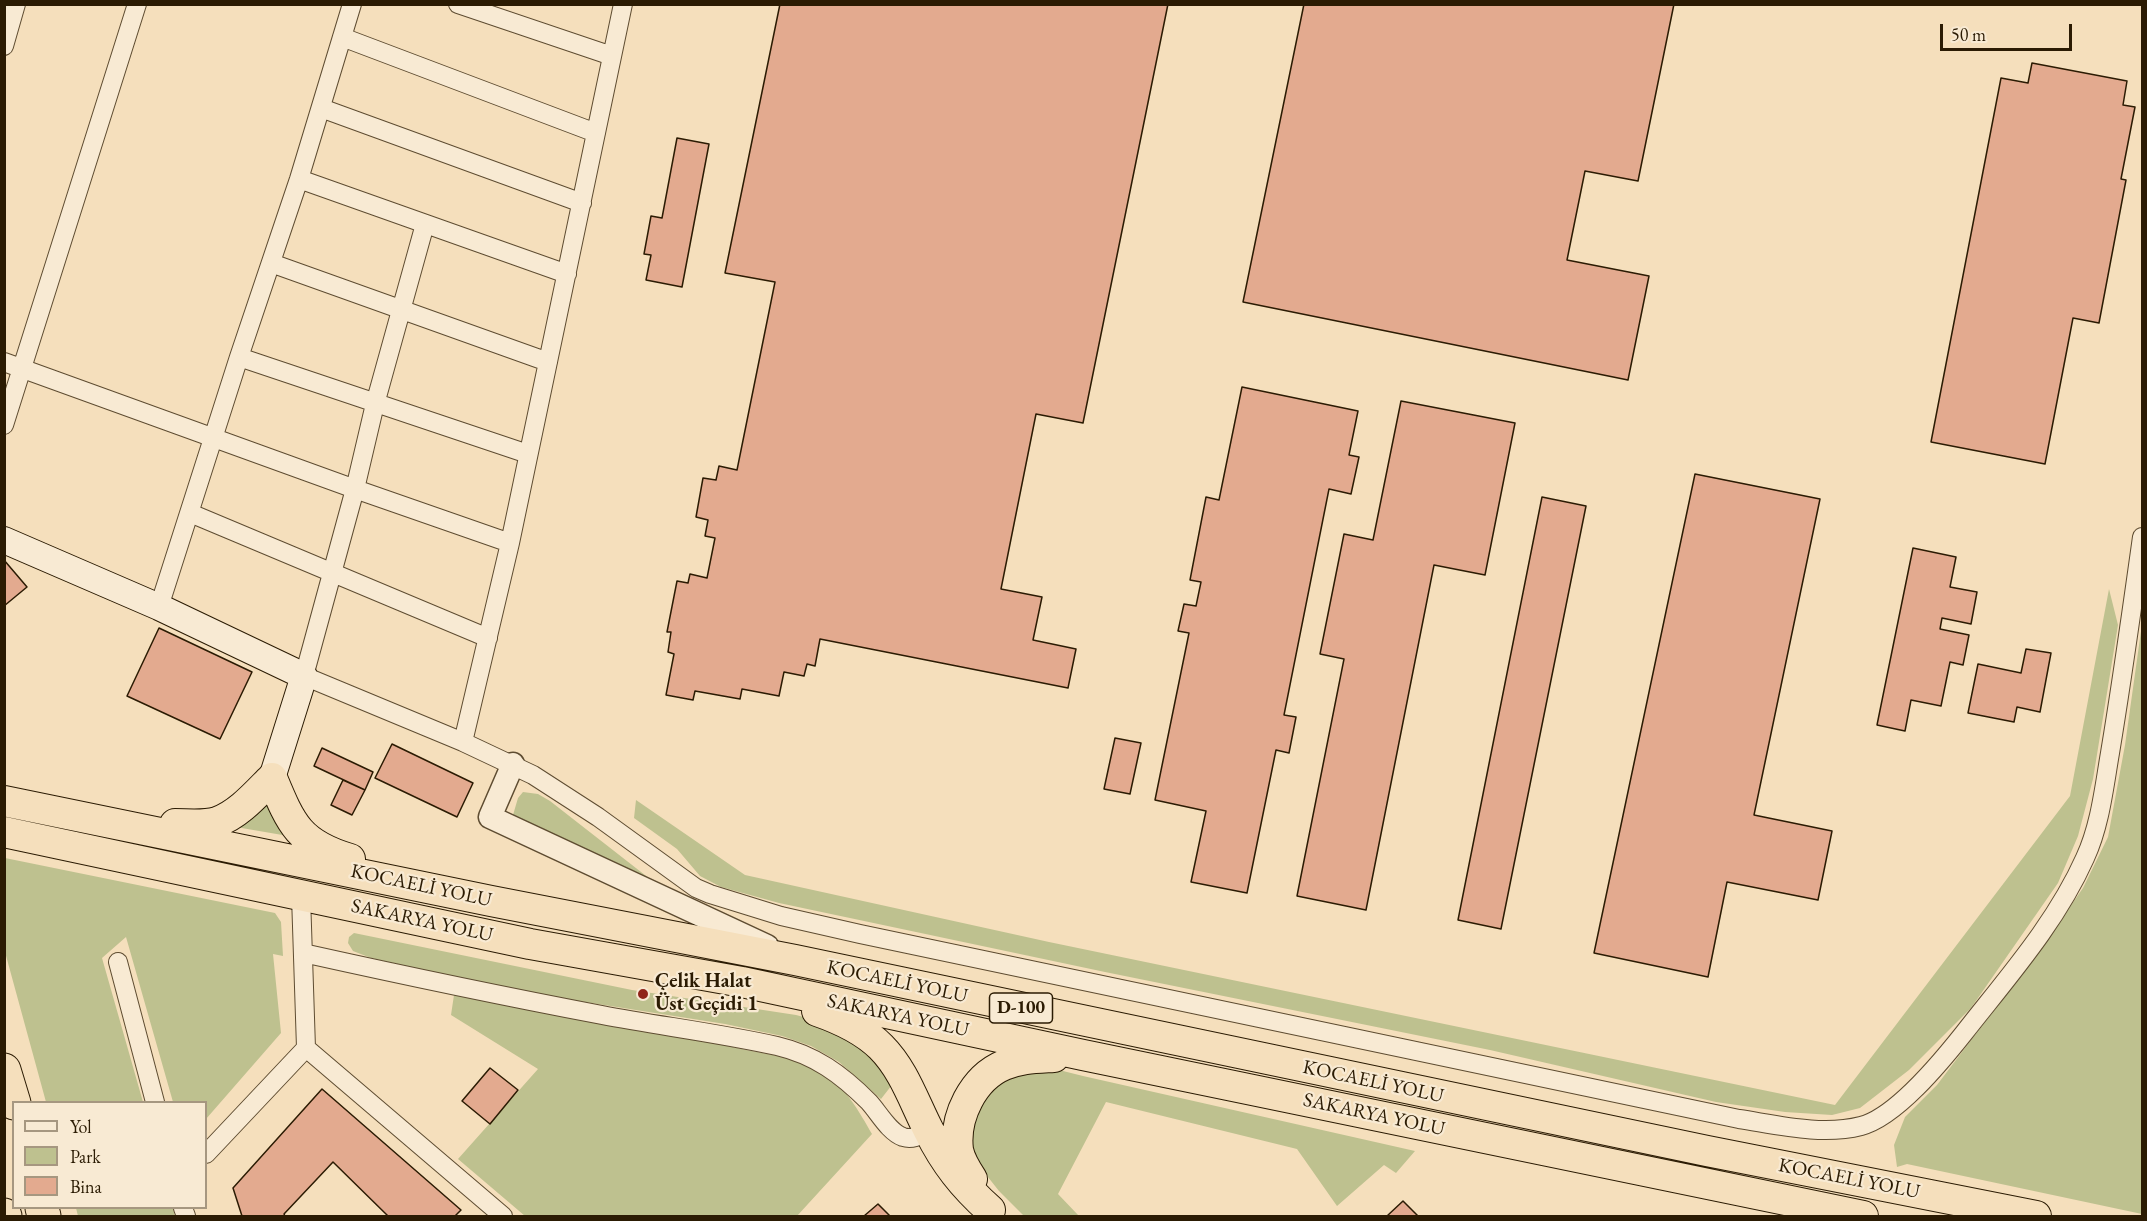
<!DOCTYPE html>
<html>
<head>
<meta charset="utf-8">
<style>
  body { margin:0 }
  #map { position:relative; width:2147px; height:1221px; overflow:hidden; background:#f5dfbc; font-family:"EB Garamond",serif }
  canvas { display:block }
  .frame { position:absolute; inset:0; border:6px solid #2b1b03; pointer-events:none }
  .legend { position:absolute; left:12px; top:1101px; width:195px; height:108px; box-sizing:border-box; background:#f8ead3; border:2px solid #a69780; margin:0; padding:8px 10px; list-style:none; font-size:18px; color:#2b1b03 }
  .legend li { display:flex; align-items:center; gap:12px; height:30px }
  .legend b { width:30px; border:2px solid #a69780 }
  .scale { position:absolute; left:1940px; top:24px; width:132px; height:27px; box-sizing:border-box; border:3px solid #2b1b03; border-top:0; padding-left:8px; font-size:18px; line-height:21px; white-space:nowrap; color:#2b1b03; -webkit-text-stroke:4px #f8ead3; paint-order:stroke }
</style>
</head>
<body>
<div id="map">
<canvas width="2147" height="1221"></canvas>
<div class="frame"></div>
<ul class="legend">
<li><b style="height:8px;background:#f8ead3"></b>Yol</li>
<li><b style="height:16px;background:#bec18f"></b>Park</li>
<li><b style="height:16px;background:#e3aa8f"></b>Bina</li>
</ul>
<div class="scale">50 m</div>
</div>
<script>
const context = document.querySelector('canvas').getContext('2d');
context.lineJoin = 'round';
function paint(path, color) {
  context.fillStyle = color;
  context.fill(path, 'evenodd');
}
function trace(path, color, width, dash) {
  context.strokeStyle = color;
  context.lineWidth = width;
  context.lineCap = dash ? 'butt' : 'round';
  context.setLineDash(dash || []);
  context.stroke(path);
}
function drawText(font, color, halo, rows, align = 'center') {
  context.font = font + ' "EB Garamond",serif';
  context.lineWidth = 4.5;
  context.setLineDash([]);
  context.textBaseline = 'middle';
  context.strokeStyle = halo;
  context.fillStyle = color;
  for (const [text, x, y, turn = 0] of rows) {
    context.save();
    context.translate(x, y);
    context.rotate((+turn || 0) * Math.PI / 180);
    context.textAlign = isNaN(turn) ? turn : align;
    if (halo) context.strokeText(text, 0, 0);
    context.fillText(text, 0, 0);
    context.restore();
  }
}
const green = new Path2D(`
  M2109,589L2118,625L2093,779L2078,836L2058,883L1971,1008L1909,1070L1860,1108L1832,1115L1785,1112L1716,1102L1490,1050L1105,972L779,903L721,887L700,876L677,849L634,818L636,800L745,875L1049,942L1835,1105L2070,796Z
  M2142,624V1214L1907,1164L1897,1167L1894,1145L1905,1117L1937,1085L2046,941L2083,888L2108,837L2125,745Z
  M269,791L294,837L230,826Z
  M523,792L538,794L550,801L650,879L518,821L513,815L518,798Z
  M5,858L275,913L281,922L283,956L273,954L281,1033L206,1119V1102H173L126,937L102,958L143,1102H46L5,952Z
  M354,933L632,990L796,1015L830,1024L857,1040L895,1081L881,1099L839,1062L811,1046L782,1036L725,1024L515,991L371,958L353,951L348,943L349,937Z
  M454,995C550,1013 647,1028 742,1049C764,1054 802,1058 821,1070C844,1085 859,1111 872,1134L797,1216H525L458,1159L538,1069L451,1015Z
  M1055,1069L1083,1076L1415,1151L1396,1173L1384,1165L1337,1206L1297,1149L1106,1102L1058,1194L1079,1216H1024L999,1191L980,1167L970,1145L975,1106L999,1075Z
  M76,1208H173L175,1216H78Z`);
const building = new Path2D(`
  M780,4H1168L1083,423L1036,414L1001,589L1042,597L1033,640L1076,649L1068,688L820,639L815,666L807,664L804,676L784,672L779,696L742,689L740,699L695,691L693,700L666,695L674,654L668,652L671,632H667L677,581L688,583L690,574L707,578L715,538L705,536L708,520L696,517L703,478L716,480L719,466L737,470L775,282L725,273Z
  M1304,4H1674L1638,181L1585,171L1567,260L1649,276L1628,380L1243,302Z
  M2032,63L2127,81L2123,105L2135,107L2121,179L2126,180L2099,323L2073,318L2045,464L1931,442L2001,78L2028,83Z
  M677,138L709,144L682,287L646,280L651,255L644,254L651,216L662,218Z
  M1242,387L1358,411L1349,455L1359,457L1351,494L1329,489L1284,715L1296,717L1289,753L1276,750L1247,893L1191,882L1206,811L1155,800L1189,633L1178,631L1184,604L1196,606L1201,582L1190,580L1206,497L1219,500Z
  M1401,401L1515,423L1485,575L1434,565L1366,910L1297,896L1344,659L1320,654L1344,534L1373,540Z
  M1695,474L1820,499L1754,815L1832,831L1818,900L1727,882L1708,977L1594,953Z
  M1542,497L1586,506L1501,929L1458,920Z
  M1913,548L1956,557L1950,587L1977,592L1971,624L1942,618L1940,629L1969,635L1963,665L1950,662L1941,706L1911,700L1905,731L1877,725Z
  M4,560L27,587L4,606Z
  M159,628L252,672L220,739L127,696Z
  M2026,649L2051,653L2040,712L2017,707L2014,722L1968,713L1978,664L2021,673Z
  M1115,738L1141,743L1130,794L1104,789Z
  M392,744L473,783L457,817L375,778Z
  M322,748L373,772L365,790L314,766Z
  M343,780L365,790L352,815L331,805Z
  M490,1068L518,1090L490,1124L462,1101Z
  M322,1089L461,1210L455,1216H388L333,1162L284,1214L285,1216H242L233,1188Z
  M1403,1201L1418,1216H1387Z
  M878,1204L890,1216H864Z`);
const minor = new Path2D(`
  M458,4L612,56
  M342,37L596,133
  M4,46L16,4
  M321,108L582,203
  M299,179L567,274
  M425,224L375,404L355,489L304,676L463,742L533,775L598,817L696,888L710,894L781,916L860,934L1739,1119C1778,1125 1822,1136 1861,1126C1896,1117 1941,1062 1964,1033C2007,978 2056,923 2085,858C2100,826 2104,788 2110,753C2122,681 2132,609 2142,537
  M271,263L548,362
  M239,357L528,454
  M4,362L355,489L510,543
  M4,425L137,4
  M190,513L488,638
  M159,607L239,357L299,179L352,4
  M463,742L510,543L623,4
  M301,896L306,1048L503,1216
  M303,953C402,975 502,996 602,1015C660,1026 719,1033 777,1046C815,1055 841,1074 869,1102C879,1113 889,1132 903,1137C913,1140 921,1135 929,1131
  M118,962L155,1102
  M206,1154L306,1048
  M183,1208L186,1216`);
const tertiary = new Path2D(`
  M513,764L490,817L767,946`);
const secondary = new Path2D(`
  M4,540L159,607L304,676L272,778`);
const trunk = new Path2D(`
  M4,801L491,901L795,960L1707,1151L2036,1216
  M175,824C188,824 204,826 217,822C239,814 256,794 272,778C291,824 299,844 350,859
  M4,832L530,944L742,982L1083,1055L1863,1216
  M817,1011C840,1019 864,1030 881,1047C904,1070 914,1102 929,1131C945,1163 963,1186 990,1210
  M972,1179C966,1170 960,1160 958,1150C954,1117 973,1078 1004,1065C1020,1058 1036,1058 1054,1057`);
const motorway = new Path2D(`
  M4,1070L14,1103
  M42,1208L44,1216
  M4,1215L5,1216`);
const markers = [
  [643,994,6,"#8f2418"]
];
const shields = [
  [1021,1008,63]
];
const shieldNames = [
  ["D-100",1021,1008]
];
const streetNames = [
  ["KOCAELİ YOLU",421,886,12],
  ["SAKARYA YOLU",422,921,12],
  ["KOCAELİ YOLU",897,982,12],
  ["SAKARYA YOLU",898,1016,12],
  ["KOCAELİ YOLU",1373,1082,12],
  ["SAKARYA YOLU",1374,1115,12],
  ["KOCAELİ YOLU",1849,1179,11]
];
const poiNames = [
  ["Çelik Halat",655,982],
  ["Üst Geçidi 1",655,1005]
];
paint(green, '#bec18f');
paint(building, '#e3aa8f');
trace(building, '#2b1b03', 1.5);
trace(minor, '#5e4c31', 20);
trace(tertiary, '#5e4c31', 25);
trace(secondary, '#2b1b03', 28);
trace(trunk, '#2b1b03', 32);
trace(motorway, '#2b1b03', 35);
trace(minor, '#f8ead3', 18);
trace(tertiary, '#f8ead3', 22);
trace(secondary, '#f8ead3', 26);
trace(trunk, '#f5dfbc', 30);
trace(motorway, '#f5dfbc', 33);
for (const [x, y, r, color] of markers) {
  const dot = new Path2D();
  dot.arc(x, y, r, 0, 2 * Math.PI);
  context.fillStyle = color;
  context.fill(dot);
  trace(dot, '#f8ead3', 2);
}
for (const [x, y, w] of shields) {
  const box = new Path2D();
  box.roundRect(x - w / 2, y - 15, w, 30, 4.5);
  context.fillStyle = '#f8ead3';
  context.fill(box);
  trace(box, '#2b1b03', 1.5);
}
drawText('bold 18px', '#2b1b03', null, shieldNames);
drawText('20px', '#2b1b03', '#f8ead3', streetNames);
drawText('bold 20px', '#2b1b03', '#f8ead3', poiNames, 'left');
</script>
</body>
</html>
